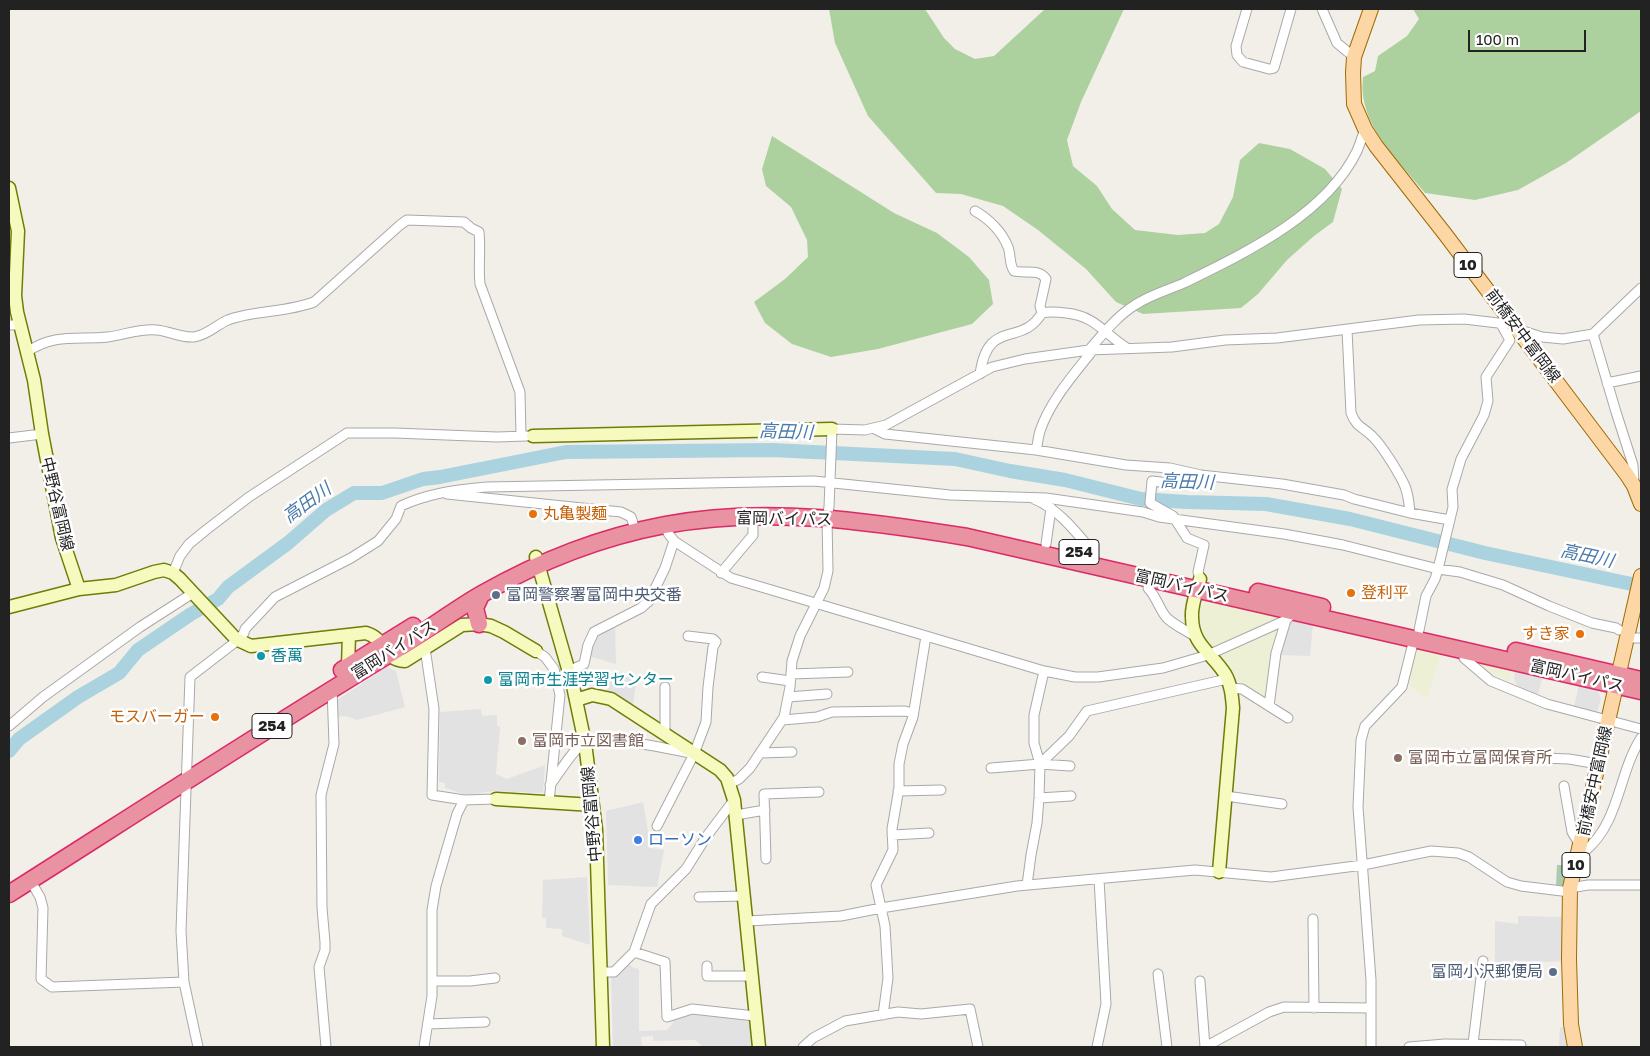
<!DOCTYPE html>
<html>
<head>
<meta charset="utf-8">
<style>
  body { margin:0 }
  #map { position:relative; width:1650px; height:1056px; overflow:hidden; background:#f2efe9; font-family:"Golos Text",sans-serif }
  canvas { display:block }
  .frame { position:absolute; inset:0; border:10px solid #222; pointer-events:none }
  .scale { position:absolute; left:1468px; top:30px; width:118px; height:22px; box-sizing:border-box; border:2px solid #222; border-top:0; padding-left:6px; font-size:15px; line-height:18px; white-space:nowrap; color:#222; -webkit-text-stroke:4px #fff; paint-order:stroke }
</style>
</head>
<body>
<div id="map">
<canvas width="1650" height="1056"></canvas>
<div class="frame"></div>
<div class="scale">100 m</div>
</div>
<script>
const context = document.querySelector('canvas').getContext('2d');
context.lineJoin = 'round';
function paint(path, color) {
  context.fillStyle = color;
  context.fill(path, 'evenodd');
}
function trace(path, color, width, dash) {
  context.strokeStyle = color;
  context.lineWidth = width;
  context.lineCap = dash ? 'butt' : 'round';
  context.setLineDash(dash || []);
  context.stroke(path);
}
function drawText(font, color, halo, rows, align = 'center') {
  context.font = font + ' "Golos Text","Noto Sans JP",sans-serif';
  context.lineWidth = 5;
  context.setLineDash([]);
  context.textBaseline = 'middle';
  context.strokeStyle = halo;
  context.fillStyle = color;
  for (const [text, x, y, turn = 0] of rows) {
    context.save();
    context.translate(x, y);
    context.rotate((+turn || 0) * Math.PI / 180);
    context.textAlign = isNaN(turn) ? turn : align;
    if (halo) context.strokeText(text, 0, 0);
    context.fillText(text, 0, 0);
    context.restore();
  }
}
const farmland = new Path2D(`
  M1210,601L1281,618L1213,649L1202,631L1199,618L1200,606Z
  M1284,621L1268,699L1265,700L1237,681L1233,672L1222,658L1219,651Z
  M1416,647L1441,654L1427,699L1407,683Z
  M1473,658L1511,668L1510,681L1490,673Z`);
const forest = new Path2D(`
  M829,9H925L944,38L955,49L975,59L994,56L1045,9H1124L1081,102L1067,140L1073,166L1097,186L1112,209L1135,230L1178,235L1205,233L1219,224L1233,197L1240,160L1259,143L1290,149L1325,169L1342,189L1333,222L1314,236L1287,260L1258,294L1241,308L1143,314L1116,302L1086,269L1038,230L1003,206L961,194L936,193L868,116L835,43Z
  M1413,9H1641V111L1566,163L1518,190L1475,200L1425,193C1398,160 1357,124 1363,77L1375,71L1378,56L1407,36L1419,19Z
  M772,136L894,213L937,233L969,257L989,280L993,304L972,324L878,349L831,357L792,344L765,323L754,302L785,279L808,257L807,240L791,207L766,186L762,169Z`);
const cemetery = new Path2D(`
  M1557,865H1572L1567,886H1556Z`);
const parking = new Path2D(`
  M1290,620L1313,624L1310,656L1280,655Z
  M615,621L616,664L588,656L596,633Z
  M387,667L396,671L405,707L357,720L345,716L335,717L334,702Z
  M613,671L637,677L633,704L630,706L607,690Z
  M1515,671L1542,678L1538,695L1518,688L1514,679Z
  M1579,685L1597,690L1601,699L1597,712L1574,706Z
  M481,709L482,716L497,715V726L500,727L496,774L507,779L545,765L543,793L494,791L467,795L445,788V783L439,782L440,712Z
  M643,802L651,848L664,850L657,887L608,885L606,811Z
  M587,877V878L590,945L562,936V929L546,928V918H542L543,880Z
  M1518,916L1562,917L1565,961L1495,964V921L1518,924Z
  M627,962L632,967L639,969V1031L667,1030L673,1023L672,1019L693,1012L751,1018L755,1047H701V1045L695,1040L653,1041V1036L641,1037L642,1047H613L611,978Z
  M1560,1027L1570,1028L1572,1047L1559,1046Z`);
const river = new Path2D(`
  M9,751L19,739L78,697L119,673L138,650L191,614L218,599L228,587L288,543L326,510L354,493H382L423,479L440,477L566,452L772,450L955,459L1010,471L1065,480L1141,499L1187,502L1266,504L1350,519L1485,553L1641,586`);
const street = new Path2D(`
  M1247,9L1236,46L1237,55L1243,62L1269,69L1274,68L1291,9
  M1322,9L1337,43L1354,57
  M975,211C989,219 1002,232 1008,247C1011,255 1009,264 1014,271C1025,274 1039,268 1046,279L1040,306L1042,313
  M9,325H20
  M1347,330L1351,413C1357,428 1362,426 1372,436C1381,444 1397,470 1403,482C1408,491 1409,502 1410,513
  M1593,334L1616,412L1633,465L1634,483
  M1089,350C1103,334 1117,316 1135,305C1150,295 1168,290 1184,283C1245,253 1326,215 1357,151C1360,144 1362,137 1365,129
  M27,352C54,333 78,340 108,337C125,335 139,328 157,330C169,331 181,338 194,337C208,335 216,325 228,320C254,310 285,313 314,302L400,225L407,220L464,222L471,228L479,232C481,251 478,266 480,284L520,392L521,436
  M980,374C988,317 1021,348 1042,313C1051,311 1058,312 1066,313C1096,316 1104,334 1127,348
  M1607,383L1641,376
  M875,429L885,434L1036,450L1126,465L1170,468L1201,475L1282,484L1344,495L1354,499L1410,513L1450,520
  M9,438L42,434
  M1036,450C1038,443 1038,437 1040,431C1050,401 1074,374 1093,350
  M1165,468L1170,475L1185,481L1186,485L1152,481L1150,503L1173,516L1187,538L1204,545L1198,572L1200,579
  M447,494L621,512L631,517L633,523
  M1034,499C1056,508 1072,527 1087,545L1086,553
  M665,525L668,533L674,541L731,578L1044,671L1075,677H1098L1163,668L1208,655L1286,620L1294,612
  M1046,544L1051,508
  M173,573L180,556L189,544L206,530L249,497L347,433H395L497,437L527,436
  M721,573L753,535V517
  M1149,578L1148,588C1157,597 1160,612 1168,619C1176,626 1187,631 1196,637
  M1419,630L1426,596L1435,579L1438,569L1453,507L1452,489L1456,476L1461,459L1484,415L1488,401L1486,377L1510,340L1501,324
  M1627,638H1641
  M425,648L434,709L432,795L464,800
  M536,651L545,657L554,669L560,695L549,802
  M1466,651L1464,658L1491,681L1547,704L1641,729
  M568,671L584,664L588,645L594,632L641,608L649,601L665,568L674,541
  M791,674L848,672
  M762,677L790,681
  M1231,688L1242,689L1288,718
  M788,697L827,694
  M1269,706L1276,653L1286,620
  M783,720L817,717L832,712L905,711L913,713
  M9,726L43,697L140,627L193,593
  M665,734V687
  M761,753L792,752
  M1515,757L1569,759L1598,764
  M1040,764L1070,766
  M991,768L1040,764L1069,736L1087,711L1227,679
  M729,784L739,779L750,768L784,717L790,687L792,661L800,636L824,588L828,571L827,518L829,507L832,429L865,430L886,425L992,367L1025,359L1089,350L1172,347L1225,340L1277,338L1419,320L1464,319L1498,323L1542,337L1563,339L1593,334L1641,288
  M550,785C559,774 572,750 584,743C603,733 667,749 690,753
  M1564,786L1572,832L1580,845
  M898,791L941,790
  M1226,796L1282,804
  M1039,798L1071,796
  M736,815L765,810
  M657,826L694,754L706,722L708,687L713,647L716,642L713,639L688,636
  M892,835L929,833
  M1579,851H1585C1620,822 1618,774 1641,738
  M766,859L764,794L819,792
  M30,880L40,897L43,908L41,979L52,987L184,982
  M1027,885L1031,855L1037,823L1039,798L1040,764L1034,743V715L1044,671
  M1570,888L1588,885H1641
  M699,897L744,896
  M1313,919L1314,1008
  M747,921L841,916L881,908L1017,886L1195,870L1271,877L1363,865L1431,851L1458,853L1469,857L1507,882L1521,886L1570,892
  M634,952L665,962L667,1017L692,1009L755,1016
  M707,966V976H752
  M600,972H614L634,952L651,904L686,869L706,837L734,800
  M1158,974L1167,1047
  M432,981H470L495,978
  M1200,981L1205,1047
  M883,1015L888,978L885,926L876,885L893,850L892,829L899,788V764L903,744L913,717L926,636
  M428,1024L485,1022
  M1473,1044L1483,961
  M198,1047L184,982L181,931L190,677L238,640L244,633L245,629L275,597L351,558L378,541L396,519L401,506C428,493 458,489 487,487L814,481L950,495L1046,498L1143,512L1159,517L1284,534L1343,545L1438,569L1460,572L1503,585L1549,606L1592,623L1616,628L1619,630
  M326,1047L319,967L325,950V942L322,908L321,795L334,744L332,689
  M424,1047L432,996V910L436,886L457,814L464,800L496,799
  M803,1047L813,1038L845,1021L898,1012L921,1014L970,1009L978,1047
  M1097,1047L1106,1004L1099,879
  M1205,1047L1269,1012L1284,1007L1371,1008
  M1371,1047V980L1358,807L1361,740L1365,726L1402,687L1414,639
  M1409,1047L1445,1044L1521,1045L1520,1047`);
const secondary = new Path2D(`
  M9,188L18,231L15,296L17,312L34,380L42,434L62,538L79,589
  M533,436L832,429
  M536,557L573,686L585,743L596,830L603,1047
  M1200,579C1197,591 1191,605 1192,617C1192,645 1212,653 1225,674C1231,684 1232,696 1233,708L1219,872
  M9,607L79,589L116,585L154,572L164,570L173,573L180,579L236,639L251,646L366,633C387,639 382,660 405,661L462,625L479,624L491,626L504,632L536,651
  M348,666L349,635
  M576,700L592,695L611,699L720,770L727,778L734,800L759,1047
  M496,799L593,805`);
const primary = new Path2D(`
  M1371,9L1354,57L1353,73L1354,104L1365,129L1376,146L1445,234L1627,475L1634,486L1641,504
  M1575,1047L1571,1024L1569,959L1570,888L1641,576`);
const highway = new Path2D(`
  M1258,592L1322,607
  M479,624L475,608L481,595
  M1516,651L1641,680
  M342,670L413,626
  M9,894C135,814 260,733 388,655C420,636 449,613 482,594C538,562 601,537 665,525C765,506 868,521 967,537L1641,691`);
const markers = [
  [533,514,5,"#e8710a"],
  [1351,593,5,"#e8710a"],
  [496,595,5,"#5c6f8a"],
  [1580,634,5,"#e8710a"],
  [261,656,5,"#0f9aa8"],
  [488,680,5,"#0f9aa8"],
  [215,717,5,"#e8710a"],
  [522,741,5,"#8d6e63"],
  [1398,758,5,"#8d6e63"],
  [638,840,5,"#3f7fe0"],
  [1553,972,5,"#5c6f8a"]
];
const shields = [
  [1468,265,28],
  [1079,552,40],
  [272,726,40],
  [1576,865,28]
];
const shieldNames = [
  ["10",1468,265],
  ["254",1079,552],
  ["254",272,726],
  ["10",1576,865]
];
const streetNames = [
  ["前橋安中富岡線",1523,336,53],
  ["中野谷富岡線",57,504,77],
  ["富岡バイパス",784,519,1],
  ["富岡バイパス",1182,586,13],
  ["富岡バイパス",394,650,-32],
  ["富岡バイパス",1577,676,13],
  ["前橋安中富岡線",1595,781,-78],
  ["中野谷富岡線",592,814,-95]
];
const foodNames = [
  ["丸亀製麺",543,514],
  ["登利平",1361,593],
  ["すき家",1570,634,"right"],
  ["モスバーガー",205,717,"right"]
];
const serviceNames = [
  ["富岡警察署富岡中央交番",506,595],
  ["富岡小沢郵便局",1543,972,"right"]
];
const cultureNames = [
  ["香萬",271,656],
  ["富岡市生涯学習センター",498,680]
];
const educationNames = [
  ["富岡市立図書館",532,741],
  ["富岡市立富岡保育所",1408,758]
];
const shopNames = [
  ["ローソン",648,840]
];
const waterNames = [
  ["高田川",786,432,2],
  ["高田川",1187,482,2],
  ["高田川",307,503,-36],
  ["高田川",1587,556,12]
];
paint(farmland, '#eef0d5');
paint(forest, '#add19e');
paint(cemetery, '#aacbaf');
paint(parking, '#e2e2e2');
trace(river, '#aad3df', 14);
trace(street, '#a9a9a9', 11);
trace(secondary, '#707d05', 15);
trace(primary, '#a06b00', 16);
trace(highway, '#dc2a67', 19);
trace(street, '#fff', 9);
trace(secondary, '#f7fabf', 12);
trace(primary, '#fcd6a4', 14);
trace(highway, '#e892a2', 16);
for (const [x, y, r, color] of markers) {
  const dot = new Path2D();
  dot.arc(x, y, r, 0, 2 * Math.PI);
  context.fillStyle = color;
  context.fill(dot);
  trace(dot, '#fff', 2);
}
for (const [x, y, w] of shields) {
  const box = new Path2D();
  box.roundRect(x - w / 2, y - 12.5, w, 25, 4);
  context.fillStyle = '#fff';
  context.fill(box);
  trace(box, '#222', 1);
}
drawText('bold 15px', '#222', null, shieldNames);
drawText('16px', '#222', '#fff', streetNames);
drawText('16px', '#c56008', '#fff', foodNames, 'left');
drawText('16px', '#4e5e75', '#fff', serviceNames, 'left');
drawText('16px', '#0d838f', '#fff', cultureNames, 'left');
drawText('16px', '#785e54', '#fff', educationNames, 'left');
drawText('16px', '#366cbe', '#fff', shopNames, 'left');
drawText('italic 18px', '#4a7aab', '#fff', waterNames);
</script>
</body>
</html>
